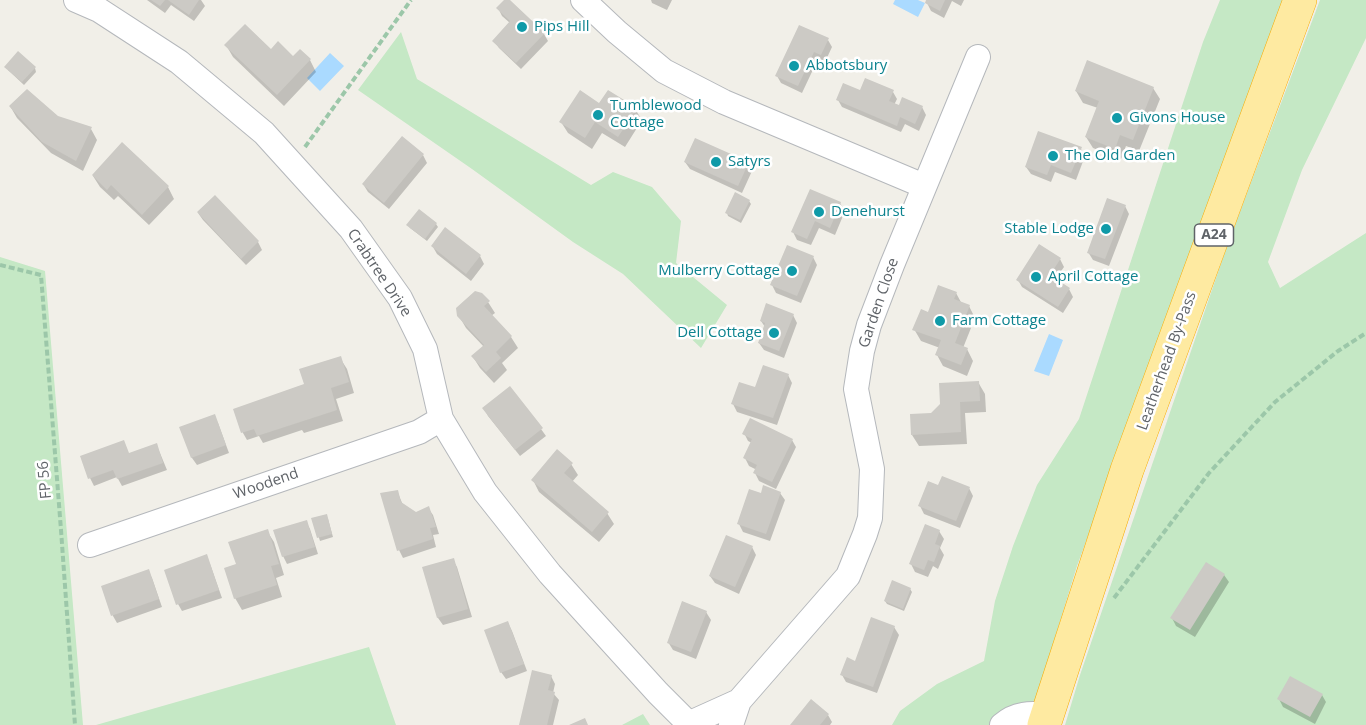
<!DOCTYPE html>
<html>
<head>
<meta charset="utf-8">
<style>
  body { margin:0 }
  canvas { display:block; background:#f1efe8 }
</style>
</head>
<body>
<canvas width="1366" height="725"></canvas>
<script>
const context = document.querySelector('canvas').getContext('2d');
context.lineJoin = 'round';
function paint(path, color) {
  context.fillStyle = color;
  context.fill(path, 'evenodd');
}
function trace(path, color, width, dash) {
  context.strokeStyle = color;
  context.lineWidth = width;
  context.lineCap = dash ? 'butt' : 'round';
  context.setLineDash(dash || []);
  context.stroke(path);
}
function drawText(font, color, halo, rows, align = 'center') {
  context.font = font + ' "Open Sans",sans-serif';
  context.lineWidth = 5;
  context.setLineDash([]);
  context.textBaseline = 'middle';
  context.strokeStyle = halo;
  context.fillStyle = color;
  for (const [text, x, y, turn = 0] of rows) {
    context.save();
    context.translate(x, y);
    context.rotate((+turn || 0) * Math.PI / 180);
    context.textAlign = isNaN(turn) ? turn : align;
    if (halo) context.strokeText(text, 0, 0);
    context.fillText(text, 0, 0);
    context.restore();
  }
}
const green = new Path2D(`
  M1220,0H1283L1077,566L1028,725H892L900,711L937,684L984,661L995,601L1013,546L1037,485L1079,419L1203,42Z
  M1320,0H1366V38L1302,170L1268,262L1280,288L1366,233V725H1065L1080,675L1227,246Z
  M401,32L417,79L591,185L613,172L652,187L681,221L676,263L727,305L701,348L623,274L573,242L472,169L358,90Z
  M0,257L45,271L83,725H0Z
  M369,647L396,725H96Z
  M643,714L650,725H622Z`);
const water = new Path2D(`
  M895,0H918L925,3L918,17L893,4Z
  M330,53L344,66L320,91L307,78Z
  M1049,334L1063,340L1049,376L1034,371Z`);
const shadow = new Path2D(`
  M147,0H201L205,6L194,21L171,5L165,13Z
  M506,0H508L544,34L548,41L521,69L499,48L494,41L510,23L502,16L498,8Z
  M651,0H672L667,10L652,3Z
  M928,0H964L961,6L952,1L944,18L931,11L927,3Z
  M828,40L832,47L825,62L818,59L802,93L781,83L777,76Z
  M226,45L271,51L293,58L310,60L316,72L284,106L233,57Z
  M35,68L36,72L24,85L8,70Z
  M1153,88L1160,99L1139,151L1126,146L1121,159L1093,148L1086,137L1098,108L1083,103L1076,91Z
  M861,92H893L897,99L894,105L922,107L926,115L919,131L905,124L901,132L842,107L838,100Z
  M600,105L635,109L642,120L625,147L602,133L592,149L568,133L561,122Z
  M10,106L91,129L97,140L83,171L51,153L17,118Z
  M1081,149L1085,156L1076,180L1055,172L1051,182L1031,174L1026,167Z
  M423,155L427,163L389,209L368,192L363,184Z
  M685,162L748,163L752,171L742,193L690,169Z
  M93,176L168,187L174,199L149,225L118,196L114,200L100,187Z
  M749,201L751,204L741,223L728,216L727,213Z
  M840,203L845,211L835,235L819,228L811,245L797,240L793,232Z
  M1125,206L1129,214L1109,266L1093,260L1088,252Z
  M198,213L258,242L262,250L246,265L203,220Z
  M436,224L438,227L427,241L410,228L408,225Z
  M433,247L480,256L484,264L471,281L437,254Z
  M813,257L817,265L801,303L776,293L772,285Z
  M1060,259L1064,267L1055,280L1069,289L1073,297L1063,313L1022,287L1018,280Z
  M956,293L962,304L969,306L975,318L963,348L967,349L973,361L967,376L943,366L937,355L940,348L921,341L914,329L929,314Z
  M488,302L495,313L491,316L511,337L518,348L502,363L507,370L494,383L480,368L473,357L484,347L466,328L459,316Z
  M793,315L797,323L784,358L764,350L759,343L765,327L761,321Z
  M340,358L347,369L354,393L336,399L343,421L304,433L302,430L263,443L259,436L247,440L243,433L234,410L306,385Z
  M788,375L792,383L777,425L737,412L733,404L756,389Z
  M978,382L985,394L986,412L965,413L967,444L919,446L912,435L931,414Z
  M484,408L541,429L546,436L520,456L488,416Z
  M214,416L218,423L229,453L197,465L192,458L181,428Z
  M744,433L792,440L796,447L776,489L759,481L755,473L757,470L749,466L745,458L752,443L748,441Z
  M156,445L160,453L167,470L122,486L117,477L94,486L90,478L129,455Z
  M571,464L578,475L572,482L607,513L614,524L599,542L539,492L533,480Z
  M939,487L969,488L973,496L960,528L924,514L920,506Z
  M397,491L403,505L416,514L428,508L433,515L439,534L433,535L436,547L403,558L399,550Z
  M780,493L785,500L770,541L743,532L739,524Z
  M313,519H328L333,537L320,541Z
  M306,522L310,529L318,554L287,564L283,556Z
  M267,531L274,542L284,575L276,578L282,597L242,610L235,598L238,565Z
  M939,531L944,539L940,548L944,555L938,569L933,566L928,577L915,572L911,564Z
  M752,547L756,555L739,594L715,583L710,576Z
  M453,560L457,567L472,617L443,625L438,618L424,568Z
  M210,564L222,598L182,611L178,604Z
  M148,571L152,578L162,607L117,623L113,616L103,587Z
  M1224,575L1229,582L1195,637L1176,626L1172,618Z
  M910,589L912,592L904,611L887,604L885,601Z
  M706,612L711,620L696,659L673,650L668,642Z
  M508,623L512,631L527,671L506,679L501,672Z
  M894,627L899,635L877,693L846,682L842,675Z
  M551,676L555,684L553,693L559,700L553,725H520Z
  M1322,695L1326,702L1315,724L1283,707L1279,699Z
  M828,715L832,722L830,725H792Z`);
const building = new Path2D(`
  M151,0H165L160,6Z
  M168,0H199L189,15Z
  M504,0H510L545,33L516,63L492,41L510,21L496,8Z
  M926,0H945L940,11L925,3Z
  M245,24L271,49L278,41L293,56L300,49L311,59L277,95L224,45Z
  M799,25L829,38L821,55L814,52L798,86L775,76Z
  M18,51L36,67L22,82L4,67Z
  M1087,60L1154,87L1133,140L1120,135L1115,149L1085,137L1099,101L1075,91Z
  M865,78L894,90L889,101L899,105L902,97L923,106L915,124L900,117L897,126L836,100L843,83L860,90Z
  M27,89L58,116L92,127L76,161L42,142L9,106Z
  M580,90L599,103L608,90L637,108L618,137L595,122L585,138L559,122Z
  M1038,131L1082,147L1071,173L1051,165L1047,175L1025,167Z
  M402,136L424,154L384,203L362,184Z
  M695,138L749,162L738,186L684,162Z
  M122,142L169,186L142,215L111,185L107,190L92,175Z
  M810,189L841,202L830,228L815,221L807,239L791,232Z
  M735,192L750,200L740,220L725,213Z
  M215,195L259,241L241,259L197,212Z
  M1107,198L1126,205L1105,259L1087,253Z
  M419,209L437,223L425,239L406,225Z
  M445,227L481,255L466,274L431,246Z
  M1039,244L1061,258L1050,275L1070,288L1058,307L1016,280Z
  M787,245L814,256L797,296L770,285Z
  M938,285L957,292L954,299L970,305L955,343L968,348L961,365L935,355L941,340L912,330L921,309L928,312Z
  M475,291L482,293L490,301L484,306L512,336L496,352L501,358L486,372L471,356L484,345L457,316L456,308Z
  M766,303L794,314L779,351L758,343L765,323L760,321Z
  M341,356L349,382L331,388L337,410L257,436L254,429L241,433L233,409L304,384L299,369Z
  M763,365L789,374L773,418L731,404L739,382L755,387Z
  M979,381L980,401L960,402L961,432L911,435L910,414L931,413L940,404L939,383Z
  M510,386L543,428L515,450L482,408Z
  M215,414L226,445L191,458L179,427Z
  M750,418L793,439L772,482L753,473L757,465L743,458L752,439L742,434Z
  M124,440L129,453L157,443L163,463L117,479L113,470L88,479L80,456Z
  M557,449L573,463L564,473L609,512L592,532L531,480Z
  M942,476L970,487L956,521L918,506L928,481L938,485Z
  M763,485L781,492L766,534L737,524L749,489L761,493Z
  M398,490L401,502L416,512L429,506L436,527L430,528L433,539L397,551L380,493Z
  M327,514L332,534L317,538L311,518Z
  M307,520L315,547L282,557L273,530Z
  M925,524L940,530L935,544L940,546L934,562L928,560L924,570L909,564Z
  M268,529L279,564L271,566L277,585L234,599L224,568L236,564L228,542Z
  M726,535L753,546L735,587L709,576Z
  M207,554L219,590L176,605L164,570Z
  M454,558L468,609L437,618L422,567Z
  M1206,562L1225,574L1190,630L1170,618Z
  M149,569L159,599L111,616L101,586Z
  M892,580L911,588L903,609L884,601Z
  M682,601L707,611L691,652L667,643Z
  M871,617L895,626L873,687L840,675L847,657L855,661Z
  M508,621L524,664L500,673L484,630Z
  M532,670L552,675L548,690L555,692L547,725H519Z
  M1290,676L1323,694L1310,717L1277,699Z
  M811,699L829,714L820,725H790Z
  M585,718L588,725H569Z`);
const path = new Path2D(`
  M305,147L411,0
  M0,265L41,275L61,530L75,725
  M1114,598L1209,473L1275,402L1338,351L1366,333`);
const minor = new Path2D(`
  M76,0L99,10L179,62L264,133L351,229L400,298L425,349L441,419L485,492L550,574L658,693L690,725
  M583,0L617,32L664,71L724,102L924,186
  M90,545L419,432L441,419
  M739,701L848,576L865,534L870,518L872,469L856,389L862,351L869,325L892,265L978,57
  M688,724L739,701L731,725
  M1002,725C1016,713 1030,713 1048,715`);
const trunk = new Path2D(`
  M1044,725L1127,470L1300,0`);
const markers = [
  [522,27,6,"#0f9aa8"],
  [794,66,6,"#0f9aa8"],
  [598,115,6,"#0f9aa8"],
  [1117,118,6,"#0f9aa8"],
  [1053,156,6,"#0f9aa8"],
  [716,162,6,"#0f9aa8"],
  [819,212,6,"#0f9aa8"],
  [1106,229,6,"#0f9aa8"],
  [792,271,6,"#0f9aa8"],
  [1036,277,6,"#0f9aa8"],
  [940,321,6,"#0f9aa8"],
  [774,333,6,"#0f9aa8"]
];
const shields = [
  [1214,235,39]
];
const shieldNames = [
  ["A24",1214,235]
];
const cultureNames = [
  ["Pips Hill",534,27],
  ["Abbotsbury",806,66],
  ["Tumblewood",610,106],
  ["Cottage",610,123],
  ["Givons House",1129,118],
  ["The Old Garden",1065,156],
  ["Satyrs",728,162],
  ["Denehurst",831,212],
  ["Stable Lodge",1094,229,"right"],
  ["Mulberry Cottage",780,271,"right"],
  ["April Cottage",1048,277],
  ["Farm Cottage",952,321],
  ["Dell Cottage",762,333,"right"]
];
const streetNames = [
  ["Crabtree Drive",379,273,56],
  ["Garden Close",879,303,-71],
  ["Leatherhead By-Pass",1167,361,-70],
  ["FP 56",45,480,-95],
  ["Woodend",266,484,-19]
];
paint(green, '#c5e8c5');
paint(water, '#aadaff');
paint(shadow, '#0003');
paint(building, '#cccac5');
trace(minor, '#b5b8bc', 26);
trace(trunk, '#f9ab00', 34);
trace(path, '#9cc7a9', 4, [6, 3]);
trace(minor, '#fff', 24);
trace(trunk, '#feeaa1', 33);
for (const [x, y, r, color] of markers) {
  const dot = new Path2D();
  dot.arc(x, y, r, 0, 2 * Math.PI);
  context.fillStyle = color;
  context.fill(dot);
  trace(dot, '#fff', 2);
}
for (const [x, y, w] of shields) {
  const box = new Path2D();
  box.roundRect(x - w / 2, y - 11, w, 22, 4.5);
  context.fillStyle = '#fff';
  context.fill(box);
  trace(box, '#5f6368', 1.5);
}
drawText('bold 14px', '#5f6368', null, shieldNames);
drawText('15px', '#0d838f', '#fff', cultureNames, 'left');
drawText('15px', '#5f6368', '#fff', streetNames);
</script>
</body>
</html>
